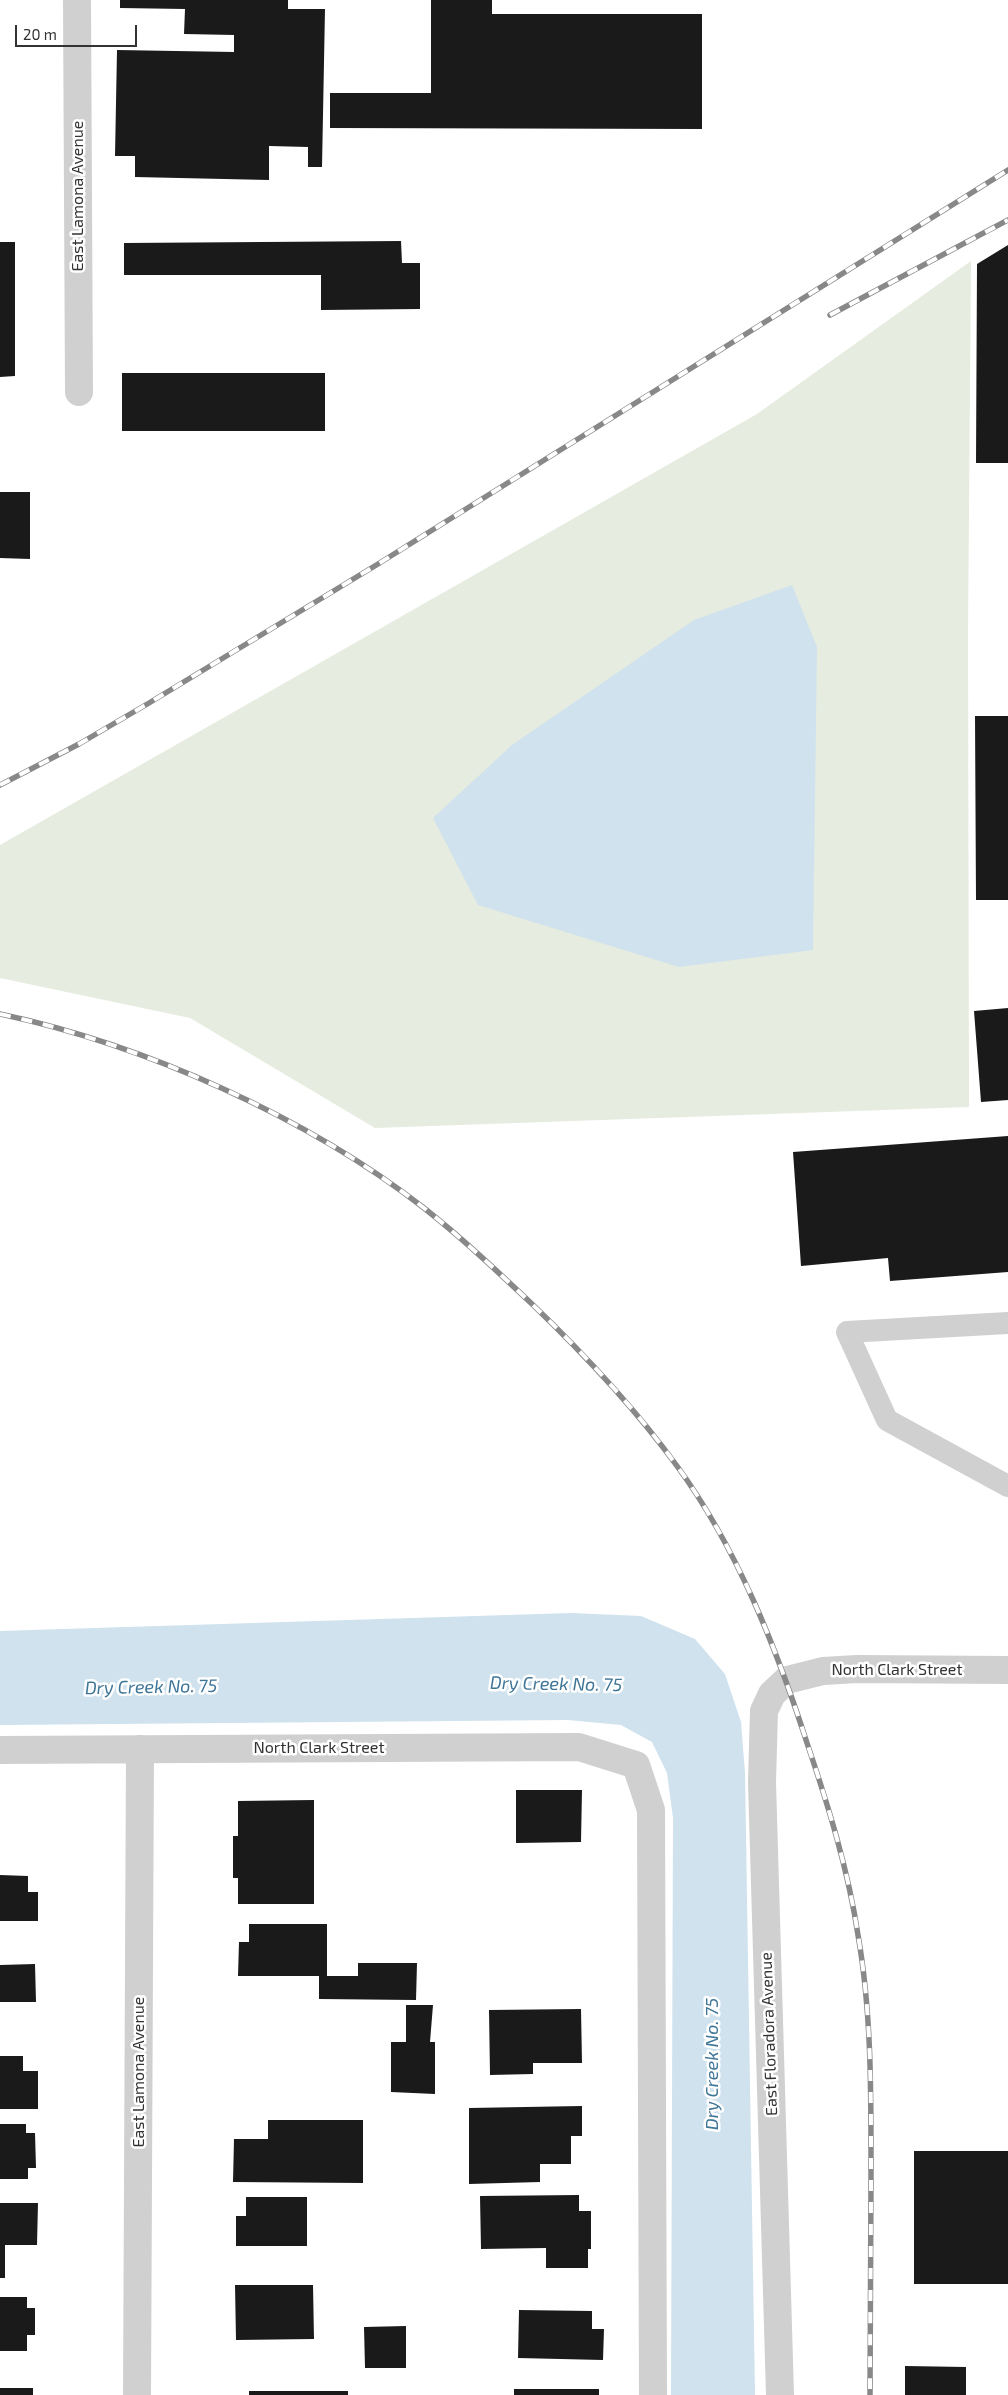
<!DOCTYPE html>
<html>
<head>
<meta charset="utf-8">
<style>
  body { margin:0 }
  #map { position:relative; width:1008px; height:2395px; overflow:hidden; background:#fff; font-family:"Exo 2",sans-serif }
  canvas { display:block }
  .scale { position:absolute; left:15px; top:25px; width:122px; height:22px; box-sizing:border-box; border:2px solid #333; border-top:0; padding-left:6px; font-size:15px; line-height:18px; white-space:nowrap; color:#333; -webkit-text-stroke:4px #fff; paint-order:stroke }
</style>
</head>
<body>
<div id="map">
<canvas width="1008" height="2395"></canvas>
<div class="scale">20 m</div>
</div>
<script>
const context = document.querySelector('canvas').getContext('2d');
context.lineJoin = 'round';
function paint(path, color) {
  context.fillStyle = color;
  context.fill(path, 'evenodd');
}
function trace(path, color, width, dash) {
  context.strokeStyle = color;
  context.lineWidth = width;
  context.lineCap = dash ? 'butt' : 'round';
  context.setLineDash(dash || []);
  context.stroke(path);
}
function drawText(font, color, halo, rows, align = 'center') {
  context.font = font + ' "Exo 2",sans-serif';
  context.lineWidth = 5;
  context.setLineDash([]);
  context.textBaseline = 'middle';
  context.strokeStyle = halo;
  context.fillStyle = color;
  for (const [text, x, y, turn = 0] of rows) {
    context.save();
    context.translate(x, y);
    context.rotate((+turn || 0) * Math.PI / 180);
    context.textAlign = isNaN(turn) ? turn : align;
    if (halo) context.strokeText(text, 0, 0);
    context.fillText(text, 0, 0);
    context.restore();
  }
}
const green = new Path2D(`
  M971,261L968,633L969,1107L375,1128L190,1018L0,978V845L757,414Z`);
const water = new Path2D(`
  M792,585L817,647L813,950L679,967L478,905L433,818L512,745L694,620Z
  M571,1613L641,1616L695,1639L725,1674L741,1722L745,1773L755,2395H671L673,1818L667,1773L652,1742L621,1725L568,1720L0,1725V1631Z`);
const building = new Path2D(`
  M120,0H288V9H325L322,167H308V147L269,146V180L135,177V156H115L117,50L234,52V35L184,34L185,9L120,8Z
  M431,0H492V14H702V129L330,128V93H431Z
  M401,241L402,263H420V309L321,310V275H124V243Z
  M0,242H15V376L0,377Z
  M1008,245V463H976L977,264Z
  M122,373H325V431H122Z
  M0,492H30V559L0,558Z
  M975,716H1008V900H976Z
  M1008,1008V1100L981,1102L974,1011Z
  M1008,1136V1272L890,1281L888,1258L801,1266L793,1152Z
  M516,1790H582L581,1842L516,1843Z
  M314,1800V1904H238V1878H233V1836H238V1801Z
  M0,1875L28,1876V1892H38V1921H0Z
  M249,1924H327V1976H358V1963H417L416,2000L319,1999V1976H238L239,1942H249Z
  M35,1964L36,2002H0V1965Z
  M406,2005H433L430,2042H435V2094L391,2092V2042H406Z
  M581,2009L582,2063H533V2074L490,2075L489,2010Z
  M0,2056H23V2071H38V2109H0Z
  M582,2106V2136H571V2164H540V2182L469,2184V2108Z
  M268,2120H363V2183L233,2182L234,2139H268Z
  M0,2124H26V2133H35L36,2168H28V2179H0Z
  M914,2151H1008V2284H914Z
  M579,2195V2211H591V2249H588V2268H546V2248L481,2249L480,2196Z
  M246,2197H307V2246H236V2216H246Z
  M0,2203H38L37,2245H5V2278H0Z
  M235,2285H313L314,2339L236,2340Z
  M0,2297H27V2308H35V2335H27V2351H0Z
  M519,2310L592,2311V2329H604L603,2360L518,2358Z
  M406,2326V2368H365L364,2327Z
  M905,2366L966,2367V2395H905Z
  M0,2388H33V2395H0Z
  M514,2389H599V2395H514Z
  M249,2391H348V2395H249Z`);
const lane = new Path2D(`
  M1008,1323L847,1332L887,1420L1008,1486`);
const street = new Path2D(`
  M77,0L79,392
  M0,1750L579,1747L636,1765L651,1810L653,2395
  M137,2395L140,1749
  M780,2395L762,1782L764,1711L772,1694L787,1680L823,1671L857,1669L1008,1670`);
const rail = new Path2D(`
  M830,315L1008,220
  M0,785L79,744L149,703L378,564L1008,170
  M0,1014C145,1045 307,1117 424,1208C462,1238 497,1271 532,1304C584,1354 634,1407 677,1466C737,1548 776,1647 807,1743C828,1805 848,1869 858,1935C872,2015 871,2097 871,2178C871,2250 870,2323 870,2395`);
const streetNames = [
  ["East Lamona Avenue",78,196,-90],
  ["North Clark Street",897,1670],
  ["North Clark Street",319,1748],
  ["East Floradora Avenue",769,2034,-92],
  ["East Lamona Avenue",139,2072,-90]
];
const waterNames = [
  ["Dry Creek No. 75",556,1684,1],
  ["Dry Creek No. 75",151,1687,-1],
  ["Dry Creek No. 75",712,2064,-90]
];
paint(green, '#e6ecdf');
paint(water, '#cfe2ee');
paint(building, '#1a1a1a');
trace(lane, '#d0d0d0', 22);
trace(street, '#d0d0d0', 28);
trace(rail, '#888', 5.5);
trace(rail, '#fff', 4, [11]);
drawText('16px', '#333', '#fff', streetNames);
drawText('italic 18px', '#3f7597', '#fff', waterNames);
</script>
</body>
</html>
